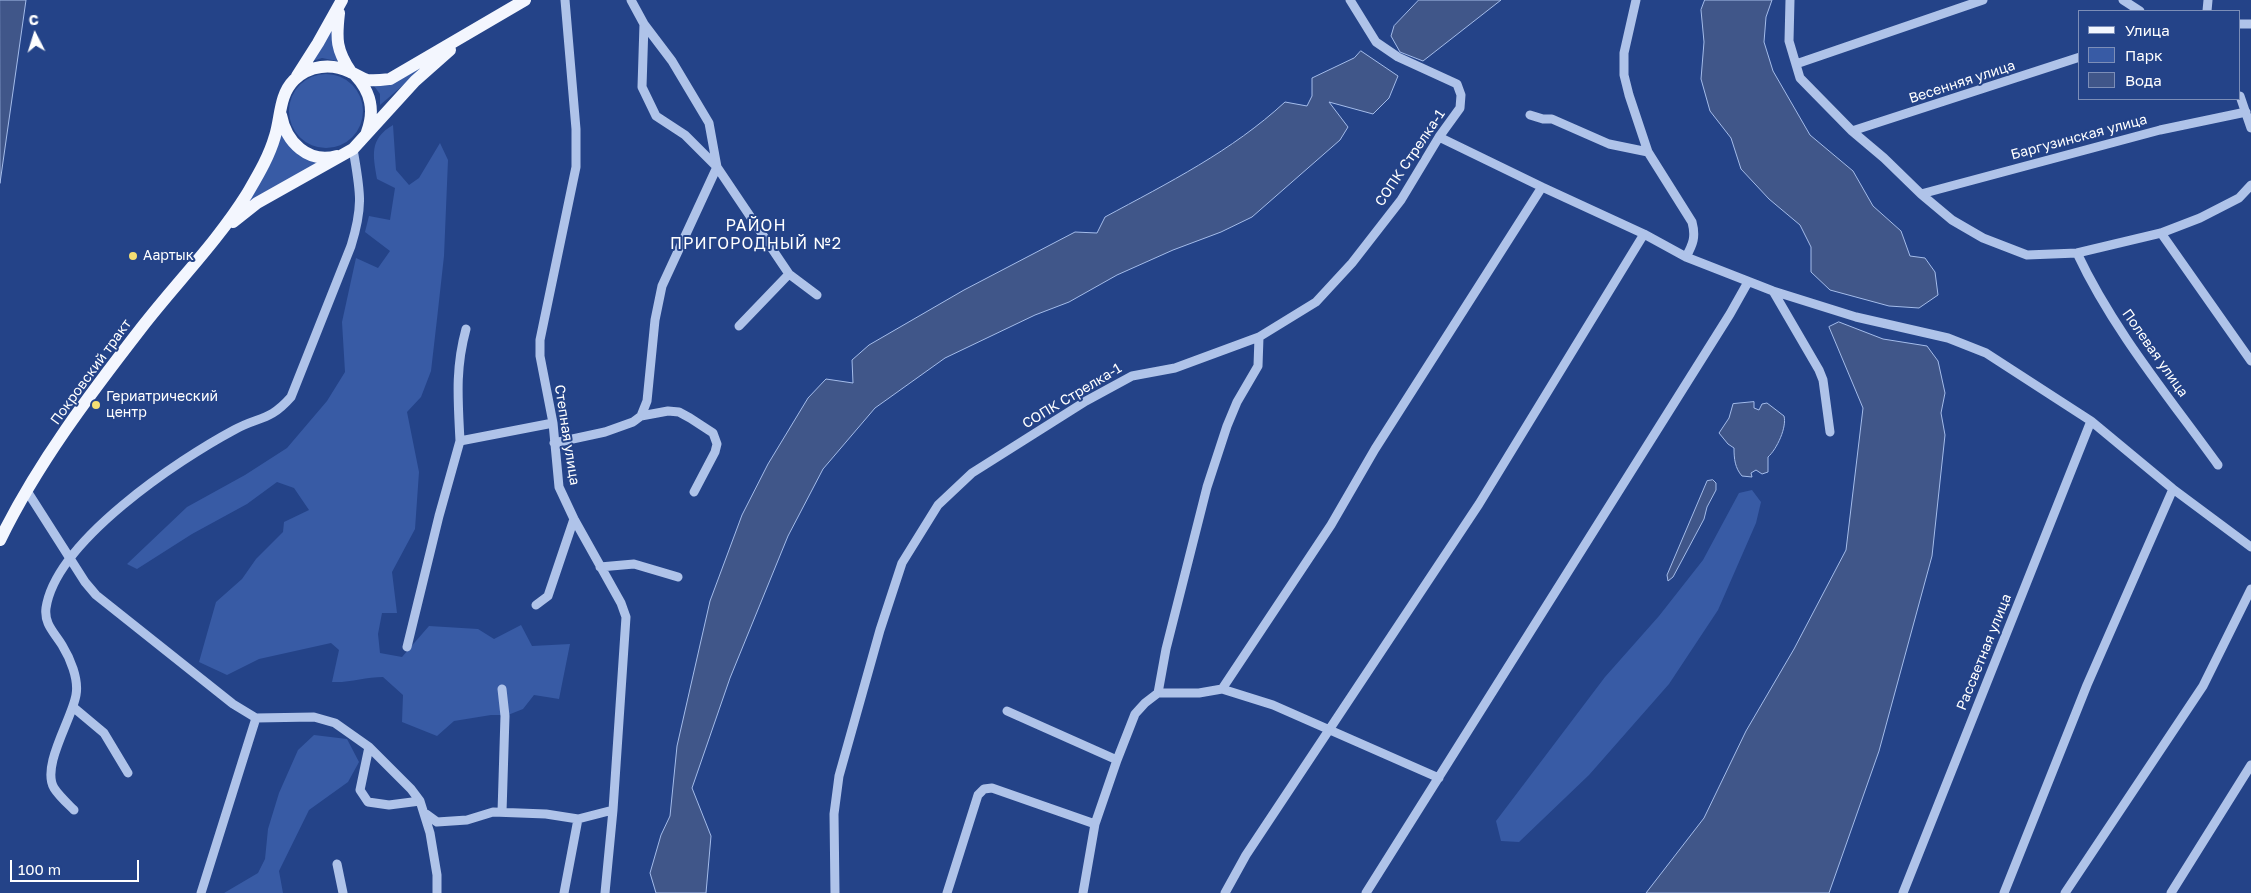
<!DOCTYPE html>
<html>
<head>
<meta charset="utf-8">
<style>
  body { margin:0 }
  #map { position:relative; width:2251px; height:893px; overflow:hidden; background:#244388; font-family:"Golos Text",sans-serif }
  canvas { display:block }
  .legend { position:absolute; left:2078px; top:10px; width:162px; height:90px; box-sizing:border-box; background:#244388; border:1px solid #7c8eb8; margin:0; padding:6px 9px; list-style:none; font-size:15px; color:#fff }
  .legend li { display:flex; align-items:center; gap:10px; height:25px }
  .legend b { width:25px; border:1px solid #7c8eb8 }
  .north { position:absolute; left:10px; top:10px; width:50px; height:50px; -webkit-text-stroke:4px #244388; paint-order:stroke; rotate:355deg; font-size:14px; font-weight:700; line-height:20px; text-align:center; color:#fff }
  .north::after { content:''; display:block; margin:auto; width:18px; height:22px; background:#fff; clip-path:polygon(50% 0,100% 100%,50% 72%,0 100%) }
  .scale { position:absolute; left:10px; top:860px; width:129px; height:22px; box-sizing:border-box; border:2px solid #fff; border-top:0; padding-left:6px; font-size:15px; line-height:18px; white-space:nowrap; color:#fff; -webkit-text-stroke:4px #244388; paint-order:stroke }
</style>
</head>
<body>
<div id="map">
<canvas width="2251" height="893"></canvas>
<ul class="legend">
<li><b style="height:6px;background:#f3f6fe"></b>Улица</li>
<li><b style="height:14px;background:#385ba5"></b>Парк</li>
<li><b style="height:14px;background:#405689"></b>Вода</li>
</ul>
<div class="north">С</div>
<div class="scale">100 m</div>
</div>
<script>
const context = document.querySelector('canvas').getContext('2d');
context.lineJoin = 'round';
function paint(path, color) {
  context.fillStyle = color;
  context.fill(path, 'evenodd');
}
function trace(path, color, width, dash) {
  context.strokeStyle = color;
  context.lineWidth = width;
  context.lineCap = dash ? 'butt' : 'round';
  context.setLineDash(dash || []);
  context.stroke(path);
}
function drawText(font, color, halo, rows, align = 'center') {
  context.font = font + ' "Golos Text",sans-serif';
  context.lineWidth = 4;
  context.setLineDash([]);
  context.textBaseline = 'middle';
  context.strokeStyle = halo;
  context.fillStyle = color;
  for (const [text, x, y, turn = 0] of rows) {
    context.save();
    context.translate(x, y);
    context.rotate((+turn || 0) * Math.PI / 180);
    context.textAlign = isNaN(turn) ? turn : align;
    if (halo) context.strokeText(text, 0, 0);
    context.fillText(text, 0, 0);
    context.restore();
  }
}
const green = new Path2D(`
  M331,23L337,61L322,58L309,62Z
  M429,63L380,105V94L374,86Z
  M289 111a37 37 0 1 1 74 0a37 37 0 1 1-74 0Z
  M393,125L396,170L409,185L419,178L440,143L448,160L444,256L437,319L431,371L421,397L407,412L419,472L415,529L392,572L397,613H382L378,634L380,653L402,657L429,626L478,629L494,639L521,625L532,646L570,644L559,699L534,695L523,709L508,715H491L454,721L437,736L402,722L403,695L383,677C366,677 349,683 332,682L339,650L331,643L259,659L227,675L199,662L216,602L242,579L256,559L283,532L284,522L309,510L294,488L277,482L247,504L192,534L137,569L127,564L187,507L245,475L287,448L327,401L345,372L342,322L356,258L378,268L390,251L365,232L369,216L390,220L395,188L377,179C373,155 369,139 393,125Z
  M278,129L322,161L244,207Z
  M1752,490L1761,502L1756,523L1718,610L1669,684L1589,775L1519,842L1501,841L1496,821L1605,677L1659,616L1703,560L1739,493Z
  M314,735L347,739L359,762L348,782L309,810L279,871L283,893H224L258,873L265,859L268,829L279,793L298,750Z`);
const water = new Path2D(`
  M0,0H26L0,183Z
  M1419,0H1501L1423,61L1400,52L1391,36L1394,26Z
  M1705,0H1772L1766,17L1764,42L1773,71L1810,135L1853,171L1873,206L1901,231L1910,256L1925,258L1935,272L1938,295L1919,308L1889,306L1830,290L1811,272V247L1800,225L1769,199L1741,169L1731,138L1710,111L1701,79L1704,42L1701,10Z
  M1361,51L1398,76L1389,98L1373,114L1329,102L1348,127L1340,140L1252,217L1221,232L1173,250L1117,275L1069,302L1035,315L945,358L875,408L823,469L788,536L730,678L692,788L711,836L706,893H656L650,873L661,835L670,816L677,746L710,601L742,515L768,464L808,398L826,379L853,383L852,360L869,345L964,290L1075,232L1097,233L1105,217C1168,183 1232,151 1285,102L1307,106L1312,96V78L1354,58Z
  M1839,322L1883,339L1927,346L1938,361L1945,393L1941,413L1945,435L1932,556L1879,751L1829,893H1646L1704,818L1746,731L1794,649L1846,550L1863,408L1829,327Z
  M1754,402V408L1759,410L1762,404L1767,403L1784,416C1787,427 1777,449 1768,457V472L1762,474L1756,470L1751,473L1752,477L1742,476C1735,468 1734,459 1734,448L1728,444L1719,433L1729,418L1733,404Z
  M1713,480L1716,483V490L1707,507L1704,519L1673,577L1668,581L1667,575L1707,481Z`);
const minor = new Path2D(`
  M565,0L576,129V167L540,340V356L553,423L559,487L574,519L621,603L626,617L613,810L605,893
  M631,0L644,24L642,87L656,116L685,135L717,167L789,274L817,295
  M1636,0L1624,53V75L1629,95L1648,152L1692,222C1696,237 1693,244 1686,257
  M1790,0L1789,41L1800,78L1852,131L1884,158L1921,194L1952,220L1983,238L2027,255L2077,253L2161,233L2200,218L2239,198L2251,185
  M2123,0L2140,11
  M2207,11L2208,0
  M2240,24H2251
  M1796,64L1983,0
  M2240,96L2251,128
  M1530,115L1543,119H1552L1609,144L1648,152
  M1852,131L2080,57
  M1439,137L1542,187
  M1921,194L2160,130L2246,112
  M2161,233L2251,361
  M2077,253C2113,330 2169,397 2218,465
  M1773,291L1819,370L1823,380L1830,432
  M739,326L789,274
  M641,416L668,411L679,412L690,418L713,433L717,444L715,452L694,492
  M460,441C458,400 455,369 466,329
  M554,443L605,432L633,422L641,416L647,401L655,320L662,286L717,167L709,123L672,61L644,24
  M27,491L85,582L96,595L233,704L256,718L314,717L335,723L369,747L411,789L420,801L430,833L437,875V893
  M600,567L634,564L678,577
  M536,605L548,596L574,519
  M407,647L439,516L460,441L553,423
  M1158,693L1166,649L1207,487L1227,426L1237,402L1258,366L1259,337
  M73,707L104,733L128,773
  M1007,711L1117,760
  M369,747L360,790L368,802L389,805L420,801
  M1439,778L1273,705L1222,689L1331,525L1375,449L1542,187L1644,234L1686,257L1773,291L1856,317L1948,338L1986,353L2091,421L2173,489L2251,547
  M74,810C68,804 59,796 54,788C41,766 72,719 76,695C79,679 70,658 62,645C54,632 44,624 46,608C56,541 178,460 234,430C259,416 269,422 291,397L351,246C364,204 360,191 353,149
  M502,812L505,716L502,689
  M426,814L437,822L467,820L493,812L546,814L578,819L613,810
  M337,864L343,893
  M201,893L256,718
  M564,893L578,819
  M835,893L834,814L839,776L880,630L902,563L938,505L972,473L1086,401L1132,376L1175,368L1259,337L1316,302L1352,263L1401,200L1439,137L1460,108L1461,95L1457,84L1398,57L1376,42L1350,0
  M947,893L978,795L984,789L992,788L1095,824
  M1083,893L1095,824L1117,760L1135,714L1145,703L1158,693H1199L1222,689
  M1225,893L1246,855L1479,504L1644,234
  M1366,893L1730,314L1748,282
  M1903,893L2091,421
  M2004,893L2087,685L2173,489
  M2065,893L2203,686L2251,589
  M2171,893L2251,765`);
const major = new Path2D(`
  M339,13C336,39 336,50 351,72
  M355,75C371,92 375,110 367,132
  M297,76L318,43L342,0
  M281,115C286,142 308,164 337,156
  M233,222L257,203L353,149L415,81L450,50
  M0,540C37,464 90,394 142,327C177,282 217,242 247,194C258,175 269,157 275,136C281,117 279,95 294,80C309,65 332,63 350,72C356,74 361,78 367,80C375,81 382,80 390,79L525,0`);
const markers = [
  [133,256,5,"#f4de73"],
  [96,405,5,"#f4de73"]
];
const streetNames = [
  ["Весенняя улица",1962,82,-18],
  ["Баргузинская улица",2079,137,-15],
  ["СОПК Стрелка-1",1410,158,-56],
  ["Полевая улица",2155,353,55],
  ["Покровский тракт",91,372,-54],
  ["СОПК Стрелка-1",1072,396,-31],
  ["Степная улица",567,435,81],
  ["Рассветная улица",1984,652,-68]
];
const poiNames = [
  ["Аартык",143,256],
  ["Гериатрический",106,397],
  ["центр",106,413]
];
const quarterNames = [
  ["РАЙОН",756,226],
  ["ПРИГОРОДНЫЙ №2",756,244]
];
paint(green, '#385ba5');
paint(water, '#405689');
trace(water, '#a4bcea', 1);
trace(minor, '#afc3e9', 9);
trace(major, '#f3f6fe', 12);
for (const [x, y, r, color] of markers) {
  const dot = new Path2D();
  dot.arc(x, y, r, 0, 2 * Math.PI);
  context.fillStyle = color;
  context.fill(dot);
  trace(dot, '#244388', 2);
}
drawText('14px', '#fff', '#244388', streetNames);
drawText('14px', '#fff', '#244388', poiNames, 'left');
context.letterSpacing = '1px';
drawText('16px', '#fff', '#244388', quarterNames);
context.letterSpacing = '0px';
</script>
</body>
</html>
